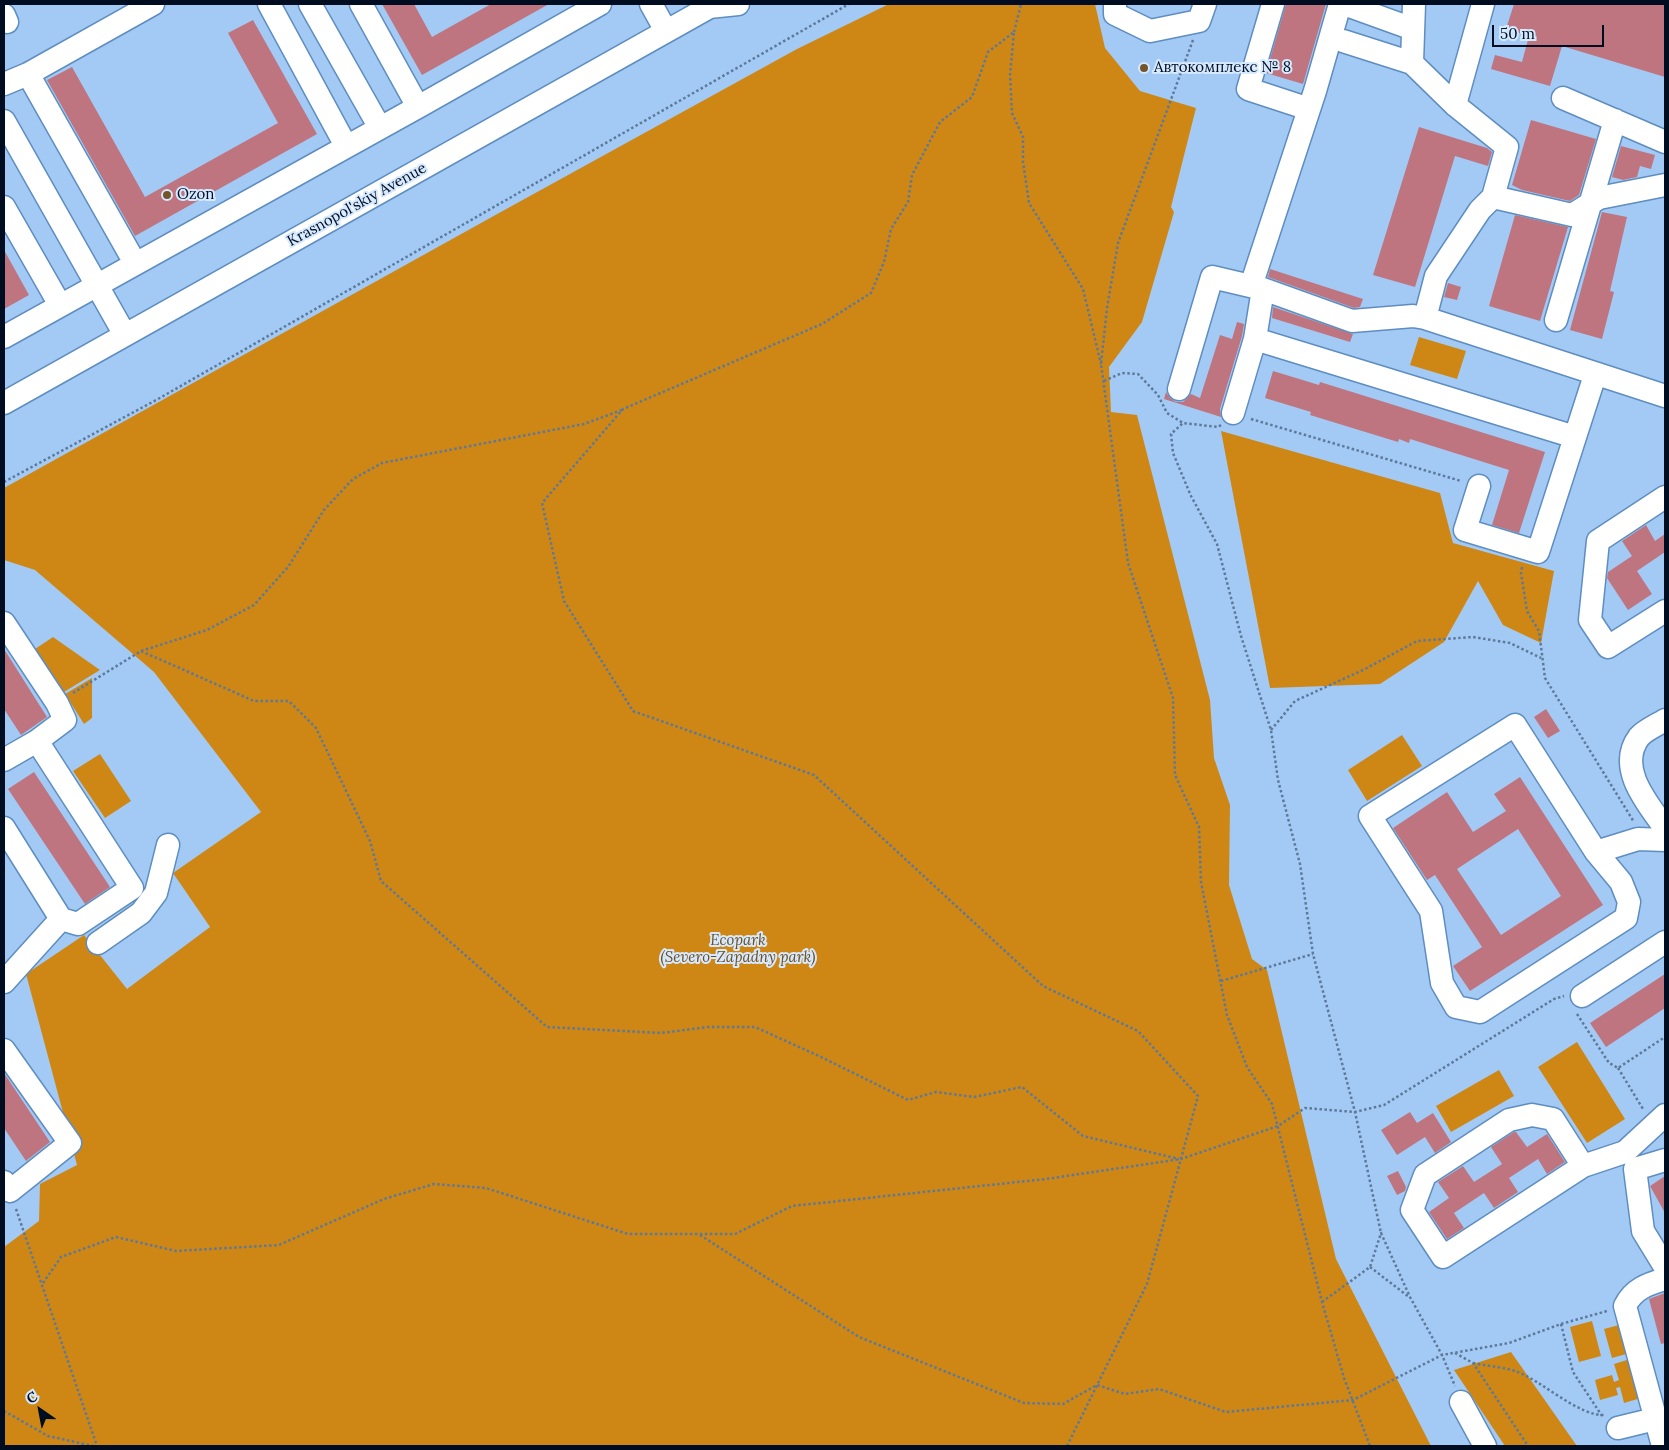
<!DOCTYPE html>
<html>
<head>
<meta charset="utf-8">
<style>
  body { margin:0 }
  #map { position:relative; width:1669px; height:1450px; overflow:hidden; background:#a3caf5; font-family:Lora,serif }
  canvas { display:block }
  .frame { position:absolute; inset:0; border:5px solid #000d20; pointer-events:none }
  .north { position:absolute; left:15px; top:1385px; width:50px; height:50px; -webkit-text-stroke:4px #d5e9ff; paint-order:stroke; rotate:327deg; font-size:14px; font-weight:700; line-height:20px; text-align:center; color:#000d20 }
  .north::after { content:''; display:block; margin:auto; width:18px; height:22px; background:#000d20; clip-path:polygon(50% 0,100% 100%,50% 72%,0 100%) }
  .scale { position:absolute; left:1492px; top:25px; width:112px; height:22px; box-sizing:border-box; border:2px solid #000d20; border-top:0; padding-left:6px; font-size:15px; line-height:18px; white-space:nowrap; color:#000d20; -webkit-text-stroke:4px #d5e9ff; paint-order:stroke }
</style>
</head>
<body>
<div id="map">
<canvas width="1669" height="1450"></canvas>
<div class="frame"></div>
<div class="north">С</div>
<div class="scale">50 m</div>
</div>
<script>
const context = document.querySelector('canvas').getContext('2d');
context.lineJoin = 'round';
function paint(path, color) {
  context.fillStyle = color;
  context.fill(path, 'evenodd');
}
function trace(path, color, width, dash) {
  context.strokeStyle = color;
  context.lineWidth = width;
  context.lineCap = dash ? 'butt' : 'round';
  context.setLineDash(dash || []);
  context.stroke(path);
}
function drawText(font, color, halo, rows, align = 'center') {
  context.font = font + ' Lora,serif';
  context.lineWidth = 4;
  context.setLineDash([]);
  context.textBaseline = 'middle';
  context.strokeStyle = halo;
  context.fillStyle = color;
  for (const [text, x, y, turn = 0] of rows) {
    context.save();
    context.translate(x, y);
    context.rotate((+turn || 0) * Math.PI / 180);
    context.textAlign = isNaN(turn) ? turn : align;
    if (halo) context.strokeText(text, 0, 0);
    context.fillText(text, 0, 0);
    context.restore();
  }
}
const green = new Path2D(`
  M889,4H1095L1105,48L1140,91L1196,108L1171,207L1174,212L1142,322L1109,367L1111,412L1137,415L1210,700L1214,758L1230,805L1229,885L1252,959L1267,970L1336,1259L1431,1446H4V1247L39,1221L40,1184L77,1165L26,974L84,935L127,989L210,927L173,873L261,812L154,672L35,570L4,560V488L499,213L797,49Z
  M1419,337L1466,351L1457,379L1410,365Z
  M1221,431L1440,493L1453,543L1554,571L1541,643L1503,625L1478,581L1444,642L1380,684L1270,688Z
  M53,637L100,670L64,692L35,649Z
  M92,678V718L84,724L65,694Z
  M1402,735L1422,766L1367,801L1348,770Z
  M100,754L131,801L105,818L73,771Z
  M1577,1042L1625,1119L1587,1143L1538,1067Z
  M1499,1070L1514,1096L1451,1132L1436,1106Z
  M1592,1321L1601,1356L1579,1362L1570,1327Z
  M1623,1324L1630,1353L1612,1358L1604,1329Z
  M1511,1352L1577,1446H1505L1454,1370Z
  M1630,1359L1641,1398L1624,1403L1620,1387L1616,1388L1618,1395L1600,1400L1595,1380L1612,1375L1614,1382L1619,1380L1614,1364Z`);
const building = new Path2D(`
  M382,4H414L432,37L491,4H549L422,75Z
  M1286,4H1326L1303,84L1266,73Z
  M1514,4H1665V77L1562,46L1550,86L1491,69L1495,55L1522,62L1529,36L1506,29Z
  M253,20L317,134L135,236L47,80L72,67L145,197L278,123L228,33Z
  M1531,120L1596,139L1579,195L1570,201L1522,190L1512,185Z
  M1419,127L1487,148L1492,152L1488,166L1455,156L1415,287L1373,275Z
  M1621,146L1655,155L1651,169L1640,166L1637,177L1623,180L1612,177Z
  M1602,212L1627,217L1610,291L1614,292L1602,339L1570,330Z
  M1515,215L1568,227L1540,321L1489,306Z
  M4,250L29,295L4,309Z
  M1270,269L1363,299L1360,307L1354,308L1268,277Z
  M1448,283L1461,287L1457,300L1444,297Z
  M1273,307L1353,334L1350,342L1272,318Z
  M1237,322L1244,324L1242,336L1220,409L1221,417L1164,399L1166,392L1170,398L1176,402H1183L1191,394L1200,398L1220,335L1232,339Z
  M1273,371L1319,385L1320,382L1545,452L1519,533L1492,525L1509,470L1410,439L1409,443L1399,439L1398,442L1310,415L1311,412L1265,398Z
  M1646,525L1655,541L1665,534V552L1637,571L1652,594L1628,610L1607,578L1608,572L1632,556L1622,541Z
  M4,649L47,717L21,735L4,709Z
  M1546,709L1560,731L1548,738L1534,717Z
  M34,772L110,887L85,904L8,789Z
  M1520,777L1603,905L1470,991L1453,966L1482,947L1435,875L1427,880L1393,828L1447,792L1473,832L1506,811L1494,794ZM1518,829L1561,896L1501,935L1457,869Z
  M1665,974V1008L1606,1047L1590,1023Z
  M4,1073L50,1142L26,1161L4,1128Z
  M1410,1112L1417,1123L1433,1113L1451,1142L1435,1153L1425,1137L1397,1155L1381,1130Z
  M1514,1132H1516L1527,1147L1547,1134L1565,1162L1547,1174L1538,1159L1509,1178L1518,1192L1494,1208L1484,1193L1454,1213L1464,1228L1447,1239L1429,1212L1449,1198L1438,1182L1463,1166L1474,1182L1502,1164L1491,1147Z
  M1398,1171L1406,1187L1405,1191L1397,1195L1387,1176Z
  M1665,1176V1213L1650,1186Z
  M1665,1293V1343L1661,1344L1649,1299Z`);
const path = new Path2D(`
  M1014,32L1021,4
  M1193,40L1118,243L1107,308L1101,364L1128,563L1173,698L1175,775L1199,827L1201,882L1227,1015L1247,1067L1272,1104L1322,1302L1344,1378L1370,1446
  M1104,381L1122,373L1138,374L1158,395L1167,413L1183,423
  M1251,419L1461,481
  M1221,425L1218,427L1183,423L1171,434L1173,453L1191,496L1217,544L1241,636L1271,730L1278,780L1300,864L1313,954L1355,1112L1381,1233
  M4,482L158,399L849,4
  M1522,567L1521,573L1527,611L1539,631L1545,678L1634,822
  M141,651L254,701H289L316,728L370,841L381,881L547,1027L661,1033L708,1027H755L819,1056L908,1100L936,1092L974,1097L1022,1087L1083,1136L1179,1159
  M73,693L141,651L207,630L254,605L288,567L324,510L353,479L382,463L584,424L622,410
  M1271,730L1295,701L1363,670L1417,641L1473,637L1510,643L1541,658
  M1221,981L1313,954
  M1577,1014L1609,1063L1618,1068L1665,1037
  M1618,1068L1643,1109
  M16,1209L97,1446
  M700,1235L859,1337L1024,1403L1063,1404L1097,1385L1125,1394L1159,1389L1226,1412L1353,1400L1442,1355L1509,1343L1561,1324L1607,1311
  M1370,1267L1409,1297
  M43,1283L61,1257L116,1237L176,1251L279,1245L384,1199L434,1184L486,1188L628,1234H735L792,1206L1046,1179L1181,1159L1278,1126L1305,1108L1355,1112L1384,1105L1554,999L1564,996
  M1322,1302L1370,1267L1381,1233L1410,1297L1442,1355L1455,1386
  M1561,1324L1573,1372L1602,1416
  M1455,1353L1473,1363L1528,1446
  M1473,1363C1487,1366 1502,1367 1515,1371C1540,1379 1579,1417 1605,1415
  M4,1411L48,1436L93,1446
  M1067,1446L1147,1284L1198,1096L1138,1031L1043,986L814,775L633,711L564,601L542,503L623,409L822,324L871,293L884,262L891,229L908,202L912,175L940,122L972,97L988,52L1014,32L1010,75L1012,113L1023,137V162L1029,203L1083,289L1101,364`);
const minor = new Path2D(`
  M269,4L346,146
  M310,4L380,128
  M651,4L666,31
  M1115,4V14L1150,31L1199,21L1205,4
  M1273,4L1248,89L1309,109
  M709,7L738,4
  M1352,7L1413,29
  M4,15L7,22
  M1343,41L1412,63L1455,105L1507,147L1493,197
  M1412,63L1414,4
  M28,74L135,263
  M4,84L28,74L153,4
  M1563,98L1665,142
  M1455,105L1483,4
  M418,107L600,4
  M4,121L125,335
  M4,207L60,305
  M1251,286L1315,91L1340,4
  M1425,318L1436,276L1480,210L1493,197L1572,215L1599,198L1665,185
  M1556,320L1615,120
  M4,337L418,107L361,4
  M1255,339L1263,289
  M1179,389L1212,277L1263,289L1352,321L1413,316L1425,318L1665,396
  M4,403L715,4
  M1233,413L1255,339L1575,437
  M1479,486L1465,530L1538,552L1595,375
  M1665,497L1598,541L1590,620L1608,647L1665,611
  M4,623L57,703L65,720L37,741L4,760
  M1665,720C1657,725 1645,730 1639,737C1616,768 1648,804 1665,828
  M1515,725L1596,852L1621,882L1629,902L1626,918L1480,1012L1456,1007L1442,983L1431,911L1370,816Z
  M37,741L132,888L78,924L61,919
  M4,828L61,919L4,982
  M1596,852L1638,839L1665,840
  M98,943L141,913L156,893L168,845
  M1582,996L1665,942
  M4,1050L70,1143L10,1191L4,1182
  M1665,1160L1635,1169L1643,1231L1665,1267
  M1583,1166L1553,1119L1532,1115L1509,1120L1425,1175L1412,1210L1443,1257L1583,1166L1625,1152L1665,1115
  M1461,1402L1485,1446
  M1618,1428L1655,1419
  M1663,1446L1625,1306C1633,1289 1648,1284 1665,1279`);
const markers = [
  [1144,68,5,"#75542a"],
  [167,195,5,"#75542a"]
];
const poiNames = [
  ["Автокомплекс № 8",1154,68],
  ["Ozon",177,195]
];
const streetNames = [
  ["Krasnopol'skiy Avenue",357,205,-29]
];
const parkNames = [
  ["Ecopark",738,941],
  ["(Severo-Zapadny park)",738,958]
];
paint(green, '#ce8715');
paint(building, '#be757f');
trace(minor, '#5e8dc0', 25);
trace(path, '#5d799a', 2.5, [2.5, 2.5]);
trace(minor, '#fff', 22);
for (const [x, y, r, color] of markers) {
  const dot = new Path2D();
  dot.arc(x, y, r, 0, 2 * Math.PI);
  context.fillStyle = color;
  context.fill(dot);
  trace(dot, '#d5e9ff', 2);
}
drawText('15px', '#000d20', '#d5e9ff', poiNames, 'left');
drawText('15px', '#000d20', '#d5e9ff', streetNames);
drawText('italic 15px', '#714d1d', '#d5e9ff', parkNames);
</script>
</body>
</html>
